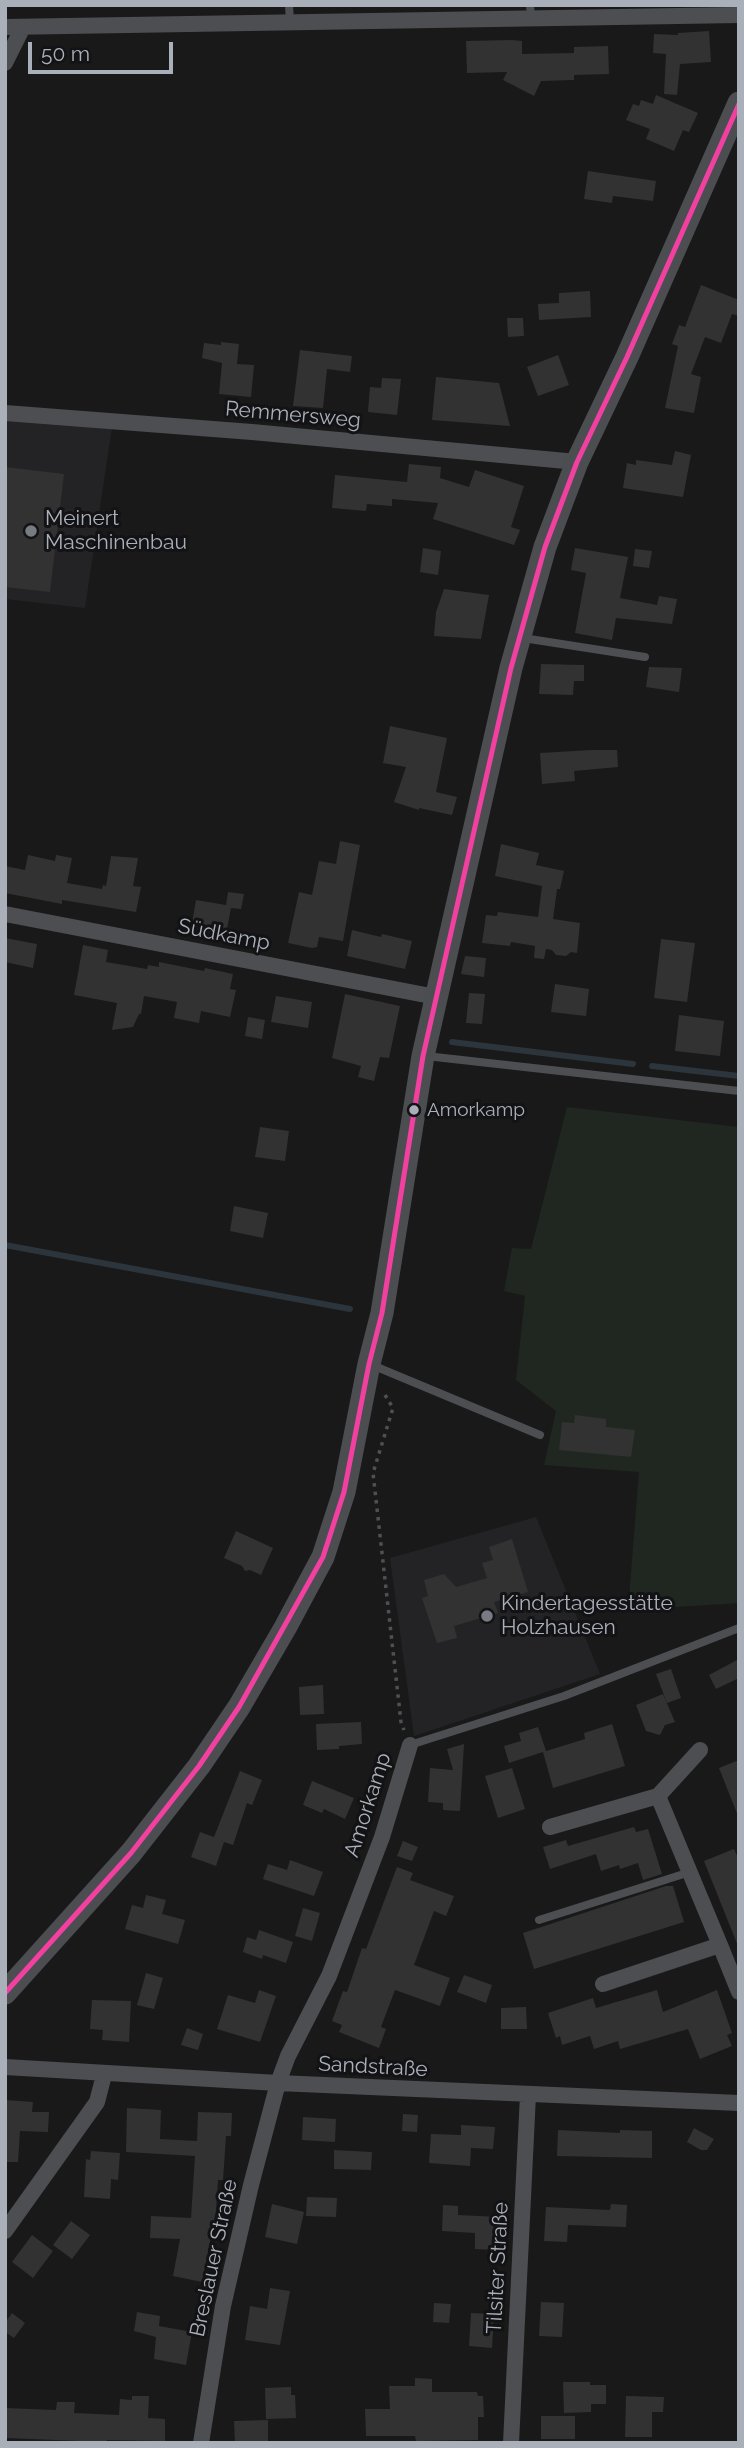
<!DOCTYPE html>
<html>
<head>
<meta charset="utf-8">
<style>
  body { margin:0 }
  #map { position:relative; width:744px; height:2448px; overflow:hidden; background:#191919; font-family:Raleway,sans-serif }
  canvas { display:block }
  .frame { position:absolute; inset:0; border:7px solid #aab0ba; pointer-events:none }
  .scale { position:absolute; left:28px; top:42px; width:145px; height:32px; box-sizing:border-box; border:4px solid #aab0ba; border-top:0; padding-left:9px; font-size:21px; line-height:24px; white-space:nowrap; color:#aab0ba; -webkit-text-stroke:5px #131315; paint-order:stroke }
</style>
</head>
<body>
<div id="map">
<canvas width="744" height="2448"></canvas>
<div class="frame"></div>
<div class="scale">50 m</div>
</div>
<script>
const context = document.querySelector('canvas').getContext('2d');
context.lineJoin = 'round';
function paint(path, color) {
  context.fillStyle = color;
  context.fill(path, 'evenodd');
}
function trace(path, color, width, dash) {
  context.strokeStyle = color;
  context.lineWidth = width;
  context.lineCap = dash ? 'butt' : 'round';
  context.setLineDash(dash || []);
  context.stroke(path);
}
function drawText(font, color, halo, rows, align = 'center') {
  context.font = font + ' Raleway,sans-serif';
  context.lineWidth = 6;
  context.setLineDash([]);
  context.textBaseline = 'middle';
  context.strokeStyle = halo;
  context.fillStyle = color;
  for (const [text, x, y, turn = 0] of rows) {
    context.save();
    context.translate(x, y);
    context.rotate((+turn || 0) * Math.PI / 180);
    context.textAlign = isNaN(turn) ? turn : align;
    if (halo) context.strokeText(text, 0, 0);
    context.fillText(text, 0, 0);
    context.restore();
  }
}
const built = new Path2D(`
  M5,420L112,427L85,608L5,599Z
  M536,1517L600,1674L414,1736L390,1558Z`);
const green = new Path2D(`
  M567,1107L739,1127V1603L628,1610L639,1472L544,1465L556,1411L516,1380L525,1296L504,1291L512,1248L531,1249Z`);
const stream = new Path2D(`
  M452,1042L633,1064
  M652,1066L739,1076
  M5,1245L350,1309`);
const building = new Path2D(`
  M709,31L711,62L680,64L677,95L664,94L666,54L653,53L654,34L678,35V33Z
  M512,40L522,41V54L574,53V47L608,46L609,74L574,75V80L541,81L534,96L503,80L507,72L467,73L466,41Z
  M656,95L698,113L689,132L683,130L674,151L646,139L650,129L626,120L633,104L639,106L641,100L653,104Z
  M588,171L656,181L653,201L613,196L612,203L584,199Z
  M701,285L739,300V316L732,314L721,343L705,337L691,374L701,377L694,413L665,408L678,346L672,344L679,325L685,327Z
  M590,291L591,317L539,320L538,304L559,303V293Z
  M507,318H523L524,336L508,337Z
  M221,342L239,344L237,364L254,365L251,397L219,394L222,363L202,358L204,343L221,345Z
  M300,350L352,356L350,372L327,369L323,408L293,406Z
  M558,355L569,385L538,396L527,367Z
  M436,377L499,383L510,426L432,420Z
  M382,378L401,379L397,415L368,412L370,387L381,388Z
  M675,451L691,455L683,497L623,488L627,463L636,465V460L672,465Z
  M409,464L441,467L440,478L469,487L475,470L524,486L511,527L520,530L514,545L433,519L438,503L392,499V506L367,504L366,511L332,508L335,475L407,482Z
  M5,467L64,474L50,592L5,587Z
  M423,548L441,551L438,575L420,572Z
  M575,548L628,557L620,598L657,605L659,596L677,599L672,624L616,618L612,640L575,633L586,573L571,570Z
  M635,549L652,551L649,568L633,566Z
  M444,589L489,595L481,639L434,636L436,612Z
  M541,664L584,665V681H574L573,695L539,694Z
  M649,667L682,668L679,692L646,687Z
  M390,726L447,738L436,792L457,797L452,815L419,808V810L394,802L406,767L383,763Z
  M592,750H617L618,767L574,771L575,781L542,784L540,753Z
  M340,841L360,845L343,941L319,937L317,947L312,948L288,943L299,892L312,895L319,861L336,864Z
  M501,844L539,853L536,865L564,871L560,889H557L553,919L580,923L577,953L571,952L566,956L556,955L552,950L546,949L544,959L534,958L535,946L511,942L510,946L482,943L486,915L497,916L498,912L538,917L542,886L495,876Z
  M28,855L55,861L56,855L72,858L67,883L102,889L103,885L106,886L111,856L138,858L133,886L141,887L136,912L62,900V904L5,893V866L25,870Z
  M228,892L244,894L241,909L231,908L227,929L192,923L196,900L226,905Z
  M352,930L381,937L382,934L412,941L405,969L347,956Z
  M5,938L37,944L33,968L5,962Z
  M661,939L695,943L687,1002L654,998Z
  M83,945L108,950L106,962L147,969L148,965L159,967V962L204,971L205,968L233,974L230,989L236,990L230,1017L201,1011L199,1023L174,1018L177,1002L144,996L141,1014H139L133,1027L112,1030L117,1003L74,995Z
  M465,956L486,958L484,977L461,974Z
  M555,984L589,989L586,1016L551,1012Z
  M469,993L485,994L482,1024L466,1023Z
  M345,994L400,1006L389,1058L380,1057L374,1081L358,1077L361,1066L332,1058Z
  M276,996L312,1002L308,1028L271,1022Z
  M679,1015L724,1021L720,1056L675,1051Z
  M248,1017L265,1020L262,1039L245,1036Z
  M260,1127L289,1131L285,1161L255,1157Z
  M234,1206L268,1213L263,1238L230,1231Z
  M575,1415L606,1419V1427L635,1430L631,1457L559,1450L562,1422L574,1423Z
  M236,1531L273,1548L261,1575L250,1570L245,1571L242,1566L224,1558Z
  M512,1539L528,1592L494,1602L498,1613L454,1626L457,1638L437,1643L422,1598L428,1596L424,1580L444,1574L456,1587L487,1578L482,1563L493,1560L489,1547Z
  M739,1659V1678L716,1689L709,1675Z
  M671,1669L681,1698L667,1703L656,1674Z
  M323,1685L324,1714L300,1715L299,1687Z
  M663,1694L675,1722L665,1725L660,1735L646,1731L636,1705Z
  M361,1722L362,1744L339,1746V1749L317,1750L316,1724Z
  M612,1724L625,1766L553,1788L543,1752L509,1763L504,1746L521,1741L519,1733L538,1727L546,1751L585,1739L584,1733Z
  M464,1744L460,1811L443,1810V1803L428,1802L430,1768L453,1770L447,1749Z
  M739,1760V1815L738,1816L719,1768Z
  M512,1768L525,1809L498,1818L485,1776Z
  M240,1771L262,1780L252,1805L247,1803L233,1845L224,1842L216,1866L191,1857L200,1832L214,1837Z
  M312,1781L354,1798L345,1819L324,1809L322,1813L303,1805Z
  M634,1827L636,1832L648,1829L662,1874L643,1880L638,1863L620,1869L619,1865L601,1871L596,1854L550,1869L543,1847L566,1840L568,1846Z
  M403,1841L418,1847L412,1861L397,1856Z
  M734,1849L739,1860L738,1946L704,1861Z
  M290,1860L323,1872L314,1896L263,1879L268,1864L287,1870Z
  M397,1867L413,1873L410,1880L454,1896L446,1916L434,1911L414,1965L450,1978L440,2006L395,1990L381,2027L386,2029L379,2048L339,2032L342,2025L332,2021L343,1991L347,1992L362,1948L366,1949Z
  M666,1886H673L684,1922L534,1969L523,1933Z
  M146,1895L166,1900L162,1914L185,1920L178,1944L125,1929L132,1905L143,1908Z
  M303,1908L320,1913L312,1941L295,1936Z
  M259,1930L293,1942L286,1963L263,1955L262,1959L243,1952L247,1937L256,1940Z
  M146,1973L163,1978L154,2009L137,2005Z
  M464,1975L492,1985L486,2003L457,1992Z
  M259,1990L276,1996L260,2042L217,2029L228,1995L255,2003Z
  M657,1990L663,2012L717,1990L732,2033L727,2035L732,2046L700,2059L688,2029L620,2049L618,2041L594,2049L590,2036L562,2045L560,2036L556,2038L548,2013L593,1998L596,2008Z
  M92,2000L131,2001L129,2042L102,2040L103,2030L90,2029Z
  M526,2007L527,2029H501V2008Z
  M187,2028L203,2034L198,2050L181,2045Z
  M5,2100L33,2102L32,2112H49L48,2132L20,2131L18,2162H5Z
  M127,2108L161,2110L160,2139L178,2140L197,2141L198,2112L232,2113L231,2136H226L223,2180H218L216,2211L202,2282L173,2276L180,2239L150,2238L151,2216L191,2218L195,2156L126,2152Z
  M403,2114L418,2115L417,2132L402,2131Z
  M303,2117L336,2119L335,2142L302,2140Z
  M461,2125L495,2127L493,2149L471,2148L470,2166L429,2163L431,2134L461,2135Z
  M694,2128L714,2139L707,2150H701L687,2142Z
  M558,2130L620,2133V2130L652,2131V2158L557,2156Z
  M334,2150L372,2152L371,2170L334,2169Z
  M91,2151L120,2153L118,2180L111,2179L110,2199L84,2197L86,2159L90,2160Z
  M307,2197L337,2198L336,2217L306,2216Z
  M272,2204L304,2212L297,2244L265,2237Z
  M611,2204L627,2205L626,2227L568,2225L567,2242L544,2241L546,2207L610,2210Z
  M443,2205L458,2206V2215L499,2217L497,2250L475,2249V2233L442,2231Z
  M71,2221L90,2235L72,2259L53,2245Z
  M32,2235L53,2251L33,2278L12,2262Z
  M270,2288L290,2291L280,2345L245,2340L250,2306L267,2309Z
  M541,2302L564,2303L562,2337L539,2336Z
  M434,2303L451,2304L449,2323L433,2322Z
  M137,2312L160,2316L159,2326L192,2332L186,2365L154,2359L156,2337L134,2331Z
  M12,2313L25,2323L14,2338L5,2332V2323Z
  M471,2313L494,2314L492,2348L469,2346Z
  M415,2378L432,2379V2392H477L478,2396H483L484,2417H478V2440L416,2441L415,2436H366L365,2409H390L389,2386H415Z
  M563,2382H590V2385H606V2404H591V2412L564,2413Z
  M291,2387V2395H295L296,2418L266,2419L265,2388Z
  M132,2396H149L148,2418L165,2419V2441L107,2440V2442L5,2438V2408L56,2410L57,2402H75L74,2413L119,2415L120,2399L132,2400Z
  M626,2396L664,2397L663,2412H652V2437H625Z
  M541,2416H575V2439H541Z
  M268,2420V2443H235L234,2421Z`);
const path = new Path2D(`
  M385,1395L393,1408L373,1473L401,1722L404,1730`);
const lane = new Path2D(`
  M289,5L290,22
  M530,5L531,17
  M523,638L645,657
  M426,1056L739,1091
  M372,1365L540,1435
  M410,1745L564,1696L739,1628
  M539,1920L690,1872`);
const street = new Path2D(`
  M5,27L739,15
  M5,63L23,27
  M5,413L252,432L577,462
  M5,914L436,997
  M658,1796L700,1750
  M550,1827L658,1796L720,1945
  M603,1984L720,1945L739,1992
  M5,2067L278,2083L739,2103
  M5,2231L97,2102L104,2075
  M201,2443L223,2306L251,2185L278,2083L288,2056L329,1976L382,1837L410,1745
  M511,2443L528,2095`);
const secondary = new Path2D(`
  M5,1993L131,1853L199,1766L239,1707L285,1628L323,1557L344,1492L369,1364L382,1313L423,1056L511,668L545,547L577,462L627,357L739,103`);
const bus1 = new Path2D(`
  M5,1993L131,1853L199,1766L239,1707L323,1557L344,1492L369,1364L382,1313L423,1056L511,668L545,547L577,462L627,357L739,104`);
const markers = [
  [31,531,7,"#777b82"],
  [414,1110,6,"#aab0ba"],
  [487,1616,7,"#777b82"]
];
const busNames = [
  ["Amorkamp",427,1110]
];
const streetNames = [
  ["Remmersweg",293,415,5],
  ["Südkamp",224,935,11],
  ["Amorkamp",368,1805,-72],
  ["Sandstraße",373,2067,3],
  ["Breslauer Straße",214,2258,-78],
  ["Tilsiter Straße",498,2268,-87]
];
const poiNames = [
  ["Meinert",45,519],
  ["Maschinenbau",45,543],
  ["Kindertagesstätte",501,1604],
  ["Holzhausen",501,1628]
];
paint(built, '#232325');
paint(green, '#1f2720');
trace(stream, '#2c353c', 6);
paint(building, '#323233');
trace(path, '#4f5054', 3.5, [3.5, 5]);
trace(lane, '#4d4e52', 8);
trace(street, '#4d4e52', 16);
trace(secondary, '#4c4d51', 23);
trace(bus1, '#f240a1', 5);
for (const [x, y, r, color] of markers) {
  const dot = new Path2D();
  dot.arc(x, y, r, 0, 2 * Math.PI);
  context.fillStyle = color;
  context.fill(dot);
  trace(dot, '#131315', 2.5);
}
drawText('19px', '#aab0ba', '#131315', busNames, 'left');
drawText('21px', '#aab0ba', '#131315', streetNames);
drawText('21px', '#aab0ba', '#131315', poiNames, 'left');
</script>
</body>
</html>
